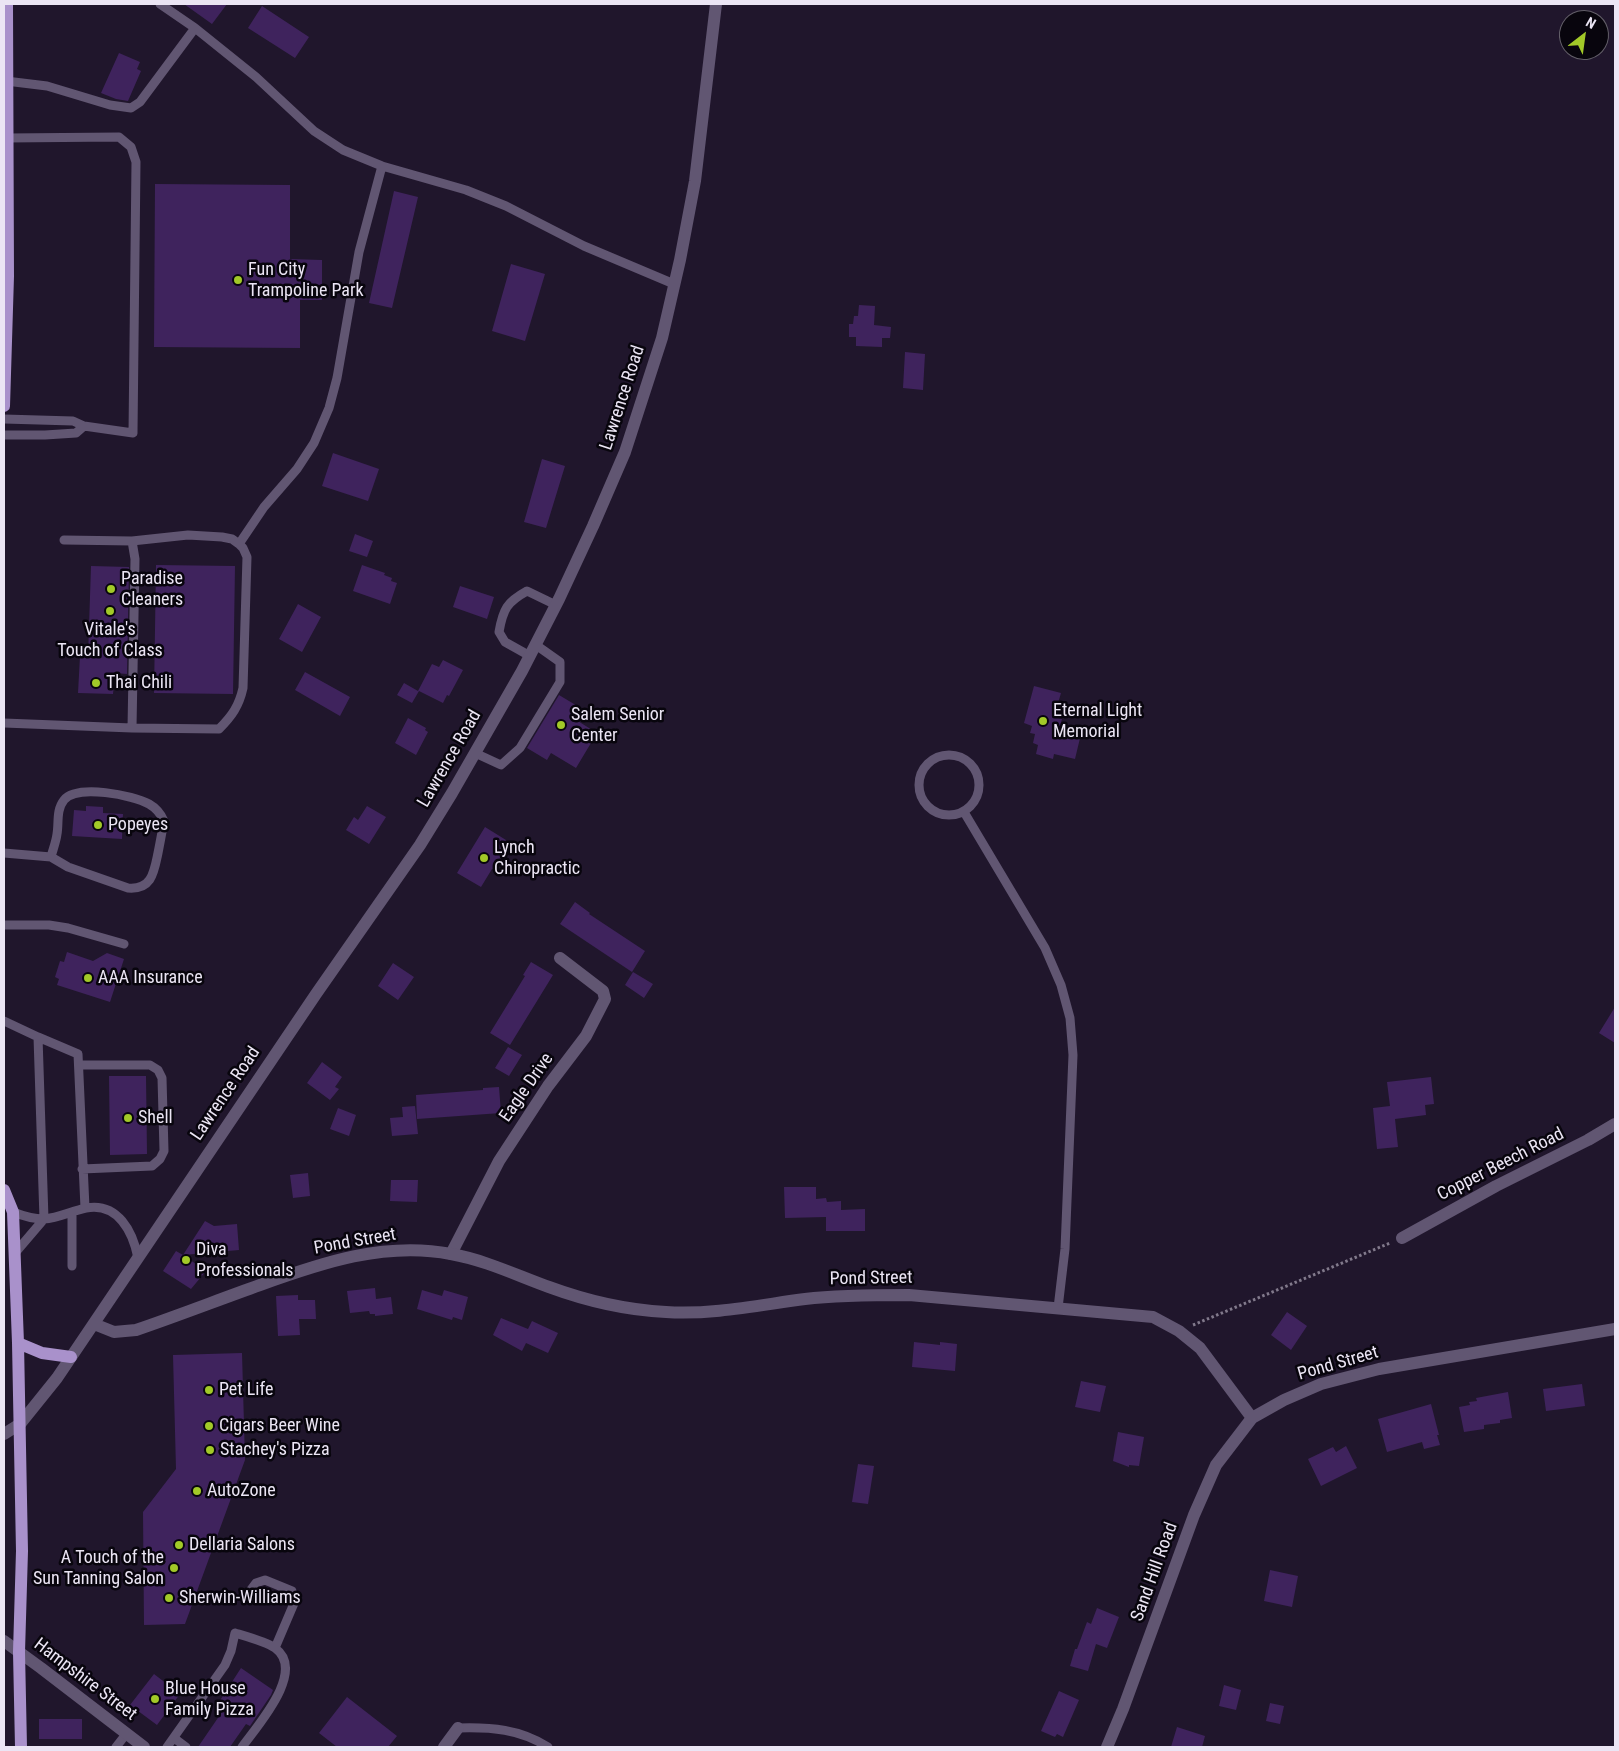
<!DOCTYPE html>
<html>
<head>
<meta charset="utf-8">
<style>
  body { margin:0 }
  #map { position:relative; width:1619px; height:1751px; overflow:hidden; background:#20162c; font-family:"Roboto Condensed",sans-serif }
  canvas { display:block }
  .frame { position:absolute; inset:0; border:5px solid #ebe5f4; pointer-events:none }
  .north { position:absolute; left:1559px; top:10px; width:50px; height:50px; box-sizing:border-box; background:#08050d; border:1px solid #635f69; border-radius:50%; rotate:30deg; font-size:14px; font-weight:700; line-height:20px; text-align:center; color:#ebe5f4 }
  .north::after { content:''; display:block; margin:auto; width:18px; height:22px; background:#a2c928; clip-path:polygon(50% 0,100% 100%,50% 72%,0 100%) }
</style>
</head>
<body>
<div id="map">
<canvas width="1619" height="1751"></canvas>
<div class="frame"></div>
<div class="north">N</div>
</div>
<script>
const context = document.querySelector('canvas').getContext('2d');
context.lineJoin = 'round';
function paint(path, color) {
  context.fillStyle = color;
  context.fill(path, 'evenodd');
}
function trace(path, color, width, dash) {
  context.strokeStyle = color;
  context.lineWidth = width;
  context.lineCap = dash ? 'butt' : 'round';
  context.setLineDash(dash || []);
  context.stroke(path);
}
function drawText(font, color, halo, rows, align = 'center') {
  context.font = font + ' "Roboto Condensed",sans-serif';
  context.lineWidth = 5;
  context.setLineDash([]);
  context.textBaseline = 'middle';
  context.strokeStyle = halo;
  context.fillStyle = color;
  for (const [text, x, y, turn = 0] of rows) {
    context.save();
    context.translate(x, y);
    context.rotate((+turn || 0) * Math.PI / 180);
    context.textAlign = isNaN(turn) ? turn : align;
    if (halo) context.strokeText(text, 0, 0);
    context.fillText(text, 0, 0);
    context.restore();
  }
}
const building = new Path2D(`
  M184,4H227L212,24Z
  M262,6L309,37L295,58L248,28Z
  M119,53L140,62L137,69L141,71L128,101L116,99L101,93Z
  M155,184L290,185V259L322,260V300H300V348L154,347Z
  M394,191L418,197L392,308L369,303Z
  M511,264L545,274L525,341L492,331Z
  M859,305L875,306L874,325L891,327L890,338H882V347L856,346V337H849V324H853L854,316H858Z
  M905,352L925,354L923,390L903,388Z
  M333,453L379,469L368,501L322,486Z
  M542,459L565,466L546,528L524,522Z
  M355,534L373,541L367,557L349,551Z
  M156,565L235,566L233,694L154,693Z
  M362,565L385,573L384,575L392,578L391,581L397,583L390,604L353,591Z
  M91,566L129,567L127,674L115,673L113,694L78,693L80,656L88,657Z
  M460,586L494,597L487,619L453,607Z
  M298,604L321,617L302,652L279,639Z
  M443,660L463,670L449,696L447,695L443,703L419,691L412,703L397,695L404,683L418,691L432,664L439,667Z
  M305,672L350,697L340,716L295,690Z
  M1034,686L1061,693L1054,717L1062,719L1059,729L1081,734L1075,759L1054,754L1053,759L1036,754L1038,745L1033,743L1035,734L1030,733L1032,726L1024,723Z
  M559,695L579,707L573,718L597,733L576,768L551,753L547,760L527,748Z
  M408,718L426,728L425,730L428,732L416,755L395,743Z
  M86,806L103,807V813L123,814L122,839L72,836L74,810L86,811Z
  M367,806L386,817L369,844L346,830L354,817L358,820Z
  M485,827L506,840L502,845L508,848L494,870L492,869L481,887L457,873Z
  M575,902L590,913L589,914L645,951L632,972L560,924Z
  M67,952L93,961L107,953L124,959L110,1002L57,985L59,979L55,977L60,961L64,962Z
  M531,962L553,975L510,1045L490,1033L525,976L523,975Z
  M393,963L414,977L398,1000L378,986Z
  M633,972L653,984L644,998L625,985Z
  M1615,1007V1043L1599,1033Z
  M508,1047L522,1055L509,1076L495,1068Z
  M322,1062L342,1077L335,1087L339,1089L330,1100L307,1083Z
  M109,1076H146L147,1154L110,1155Z
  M1431,1077L1434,1104L1425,1105L1426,1115L1395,1119L1398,1147L1377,1149L1373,1108L1390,1106L1387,1082Z
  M499,1087L501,1113L417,1119L416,1095L483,1090V1088Z
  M415,1106L418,1134L392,1136L390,1118L403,1117L402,1107Z
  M338,1108L356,1115L349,1136L330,1129Z
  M308,1173L310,1196L293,1198L290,1175Z
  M391,1180H418L417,1202L390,1201Z
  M784,1187H816V1199L826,1198L827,1202L841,1201V1210L865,1209V1231H826V1217L785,1218Z
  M205,1221L214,1226L237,1224L239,1250L183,1255L206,1271L191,1289L163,1271L176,1251L183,1255Z
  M375,1288L376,1299L391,1297L393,1314L375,1316V1314H370L369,1311L350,1313L347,1291Z
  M422,1290L442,1296L444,1290L468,1297L462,1320L453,1317L452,1320L417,1309Z
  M298,1295V1300H315L316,1319H299L300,1335L278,1336L276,1296Z
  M1287,1312L1307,1326L1291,1350L1271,1335Z
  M501,1318L528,1329L532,1321L558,1333L548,1353L526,1343L522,1351L493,1335Z
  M914,1342L940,1345V1342L957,1344L955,1371L912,1367Z
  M242,1353L245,1460L185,1624L144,1625L143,1512L176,1469L173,1355Z
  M1081,1381L1106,1386L1100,1412L1075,1407Z
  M1582,1384L1585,1406L1546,1411L1543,1389Z
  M1508,1392L1512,1418L1500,1420V1423L1484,1425V1429L1464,1432L1459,1407L1470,1405L1469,1402L1477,1401L1476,1398Z
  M1431,1404L1439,1435H1437L1440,1445L1424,1449L1422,1442L1387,1452L1378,1419Z
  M1118,1432L1144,1437L1139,1466L1129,1465V1467L1113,1461Z
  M1346,1446L1357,1468L1321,1486L1308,1459L1333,1447L1336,1452Z
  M858,1464L874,1466L868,1504L852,1502Z
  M1270,1570L1298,1576L1292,1607L1264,1601Z
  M1097,1608L1119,1617L1107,1648L1096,1644L1088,1671L1070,1666L1075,1649H1077L1087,1622L1091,1624Z
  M241,1668L273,1690L271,1695L250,1726L246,1724L230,1747H198L224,1709L217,1705Z
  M154,1674L180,1694L157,1725L130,1705Z
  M1224,1685L1241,1690L1236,1710L1219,1706Z
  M1059,1691L1079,1700L1063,1737L1057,1734L1055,1737L1041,1731Z
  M347,1697L397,1736L388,1747H337L319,1733Z
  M1270,1703L1284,1706L1280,1724L1266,1721Z
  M39,1719H82V1739H39Z
  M1177,1727L1205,1736L1202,1747H1171Z`);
const path = new Path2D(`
  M1193,1325L1390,1243`);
const service = new Path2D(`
  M195,28L256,77L314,131L343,150L382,166L466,190L506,206L584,246L674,284
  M6,81L47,86L110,105L131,108L140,102L195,28L160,4
  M4,419L73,421L84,426L133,433L136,162L131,147L119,137L7,138
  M4,435H45L76,433L84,426
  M239,544L264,507L297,469L314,443L329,408L337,378L359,252L382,166
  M530,656L505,642L499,632C503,609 507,602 527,591L556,605
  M4,723L132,728L219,729C232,716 239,706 243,688L247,557L243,548L239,544L232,539L222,537L188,535L132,541L64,540
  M132,728L135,559L132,541
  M475,753L501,765L520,748L560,682V662L536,645
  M919 785a30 30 0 1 1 60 0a30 30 0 1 1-60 0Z
  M964,812L1045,948L1061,985L1070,1018L1073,1055L1065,1249L1058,1308
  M4,853L51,857L68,867L128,888C152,890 154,872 158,853C160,843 162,832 164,821C161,814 156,808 149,804C133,795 77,784 64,800C56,810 59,823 57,834C56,842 53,849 51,857
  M4,925H49L68,928L124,944
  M4,1021L38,1037L44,1219L15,1253
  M38,1037L78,1054L85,1208
  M79,1065H150L158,1070L162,1078L164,1151L160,1159L152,1166L82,1169
  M13,1212C23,1216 33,1219 44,1219C58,1218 72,1211 86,1208C118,1202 133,1232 138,1258
  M72,1212V1266
  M250,1591L256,1583L265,1580L292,1591L295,1601L275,1648
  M458,1728C491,1727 520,1729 548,1747
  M174,1738L186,1747
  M116,1747L127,1733
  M167,1747L225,1665L231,1651L235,1633C245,1636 267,1642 275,1648C307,1671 257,1726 242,1747`);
const minor = new Path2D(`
  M1402,1238L1496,1186L1588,1140L1615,1124
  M451,1254L499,1161L548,1086L586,1036L605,999L603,991L560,958
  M444,1747L458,1728`);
const tertiary = new Path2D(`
  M94,1324L114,1332L136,1330C177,1316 218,1300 260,1285C321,1263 385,1241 451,1254C485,1260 516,1275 549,1287C587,1301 625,1310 666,1312C712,1315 759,1305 805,1299C839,1295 874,1295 909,1295L1153,1317L1179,1331L1200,1348L1252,1418
  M4,1434L20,1424L57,1378L316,994L420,845L452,793L522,671L559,599L593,526L625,452L662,338L680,260L695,181L716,4
  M4,1641L41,1668L144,1747
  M1107,1747L1123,1709L1194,1515L1216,1465L1252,1418L1284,1400L1321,1384L1379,1369L1615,1329`);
const primary = new Path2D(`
  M4,406L8,276L7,4
  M4,1190L13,1212L18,1343L22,1551L19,1652L21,1747
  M18,1343L42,1353L71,1357`);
const markers = [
  [238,280,5,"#a2c928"],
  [111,589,5,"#a2c928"],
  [110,611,5,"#a2c928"],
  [96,683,5,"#a2c928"],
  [1043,721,5,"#a2c928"],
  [561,725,5,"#a2c928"],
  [98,825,5,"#a2c928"],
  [484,858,5,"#a2c928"],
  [88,978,5,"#a2c928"],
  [128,1118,5,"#a2c928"],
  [186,1260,5,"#a2c928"],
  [209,1390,5,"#a2c928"],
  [209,1426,5,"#a2c928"],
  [210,1450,5,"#a2c928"],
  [197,1491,5,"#a2c928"],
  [179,1545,5,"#a2c928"],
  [174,1568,5,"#a2c928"],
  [169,1598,5,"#a2c928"],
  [155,1699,5,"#a2c928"]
];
const poiNames = [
  ["Fun City",248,270],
  ["Trampoline Park",248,291],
  ["Paradise",121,579],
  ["Cleaners",121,600],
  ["Vitale's",110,630,"center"],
  ["Touch of Class",110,651,"center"],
  ["Thai Chili",106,683],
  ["Eternal Light",1053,711],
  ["Memorial",1053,732],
  ["Salem Senior",571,715],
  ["Center",571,736],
  ["Popeyes",108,825],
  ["Lynch",494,848],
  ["Chiropractic",494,869],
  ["AAA Insurance",98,978],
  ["Shell",138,1118],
  ["Diva",196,1250],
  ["Professionals",196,1271],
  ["Pet Life",219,1390],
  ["Cigars Beer Wine",219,1426],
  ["Stachey's Pizza",220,1450],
  ["AutoZone",207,1491],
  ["Dellaria Salons",189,1545],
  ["A Touch of the",164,1558,"right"],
  ["Sun Tanning Salon",164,1579,"right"],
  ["Sherwin-Williams",179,1598],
  ["Blue House",165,1689],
  ["Family Pizza",165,1710]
];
const streetNames = [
  ["Lawrence Road",623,398,-72],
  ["Lawrence Road",450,759,-60],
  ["Eagle Drive",527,1088,-55],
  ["Lawrence Road",226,1094,-56],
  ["Copper Beech Road",1501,1165,-27],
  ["Pond Street",355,1242,-10],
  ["Pond Street",871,1279,-1],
  ["Pond Street",1338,1364,-16],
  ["Sand Hill Road",1155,1572,-70],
  ["Hampshire Street",85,1680,37]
];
paint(building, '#3f235d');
trace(path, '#81798b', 3, [2.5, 2.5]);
trace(service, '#615672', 9);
trace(minor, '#615672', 12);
trace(tertiary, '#615672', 12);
trace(primary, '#a991cb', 12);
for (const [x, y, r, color] of markers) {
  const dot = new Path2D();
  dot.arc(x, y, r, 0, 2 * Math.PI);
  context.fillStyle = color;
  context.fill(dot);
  trace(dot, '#08050d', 2);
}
drawText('18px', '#ebe5f4', '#08050d', poiNames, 'left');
drawText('18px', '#ebe5f4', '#08050d', streetNames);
</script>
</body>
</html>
